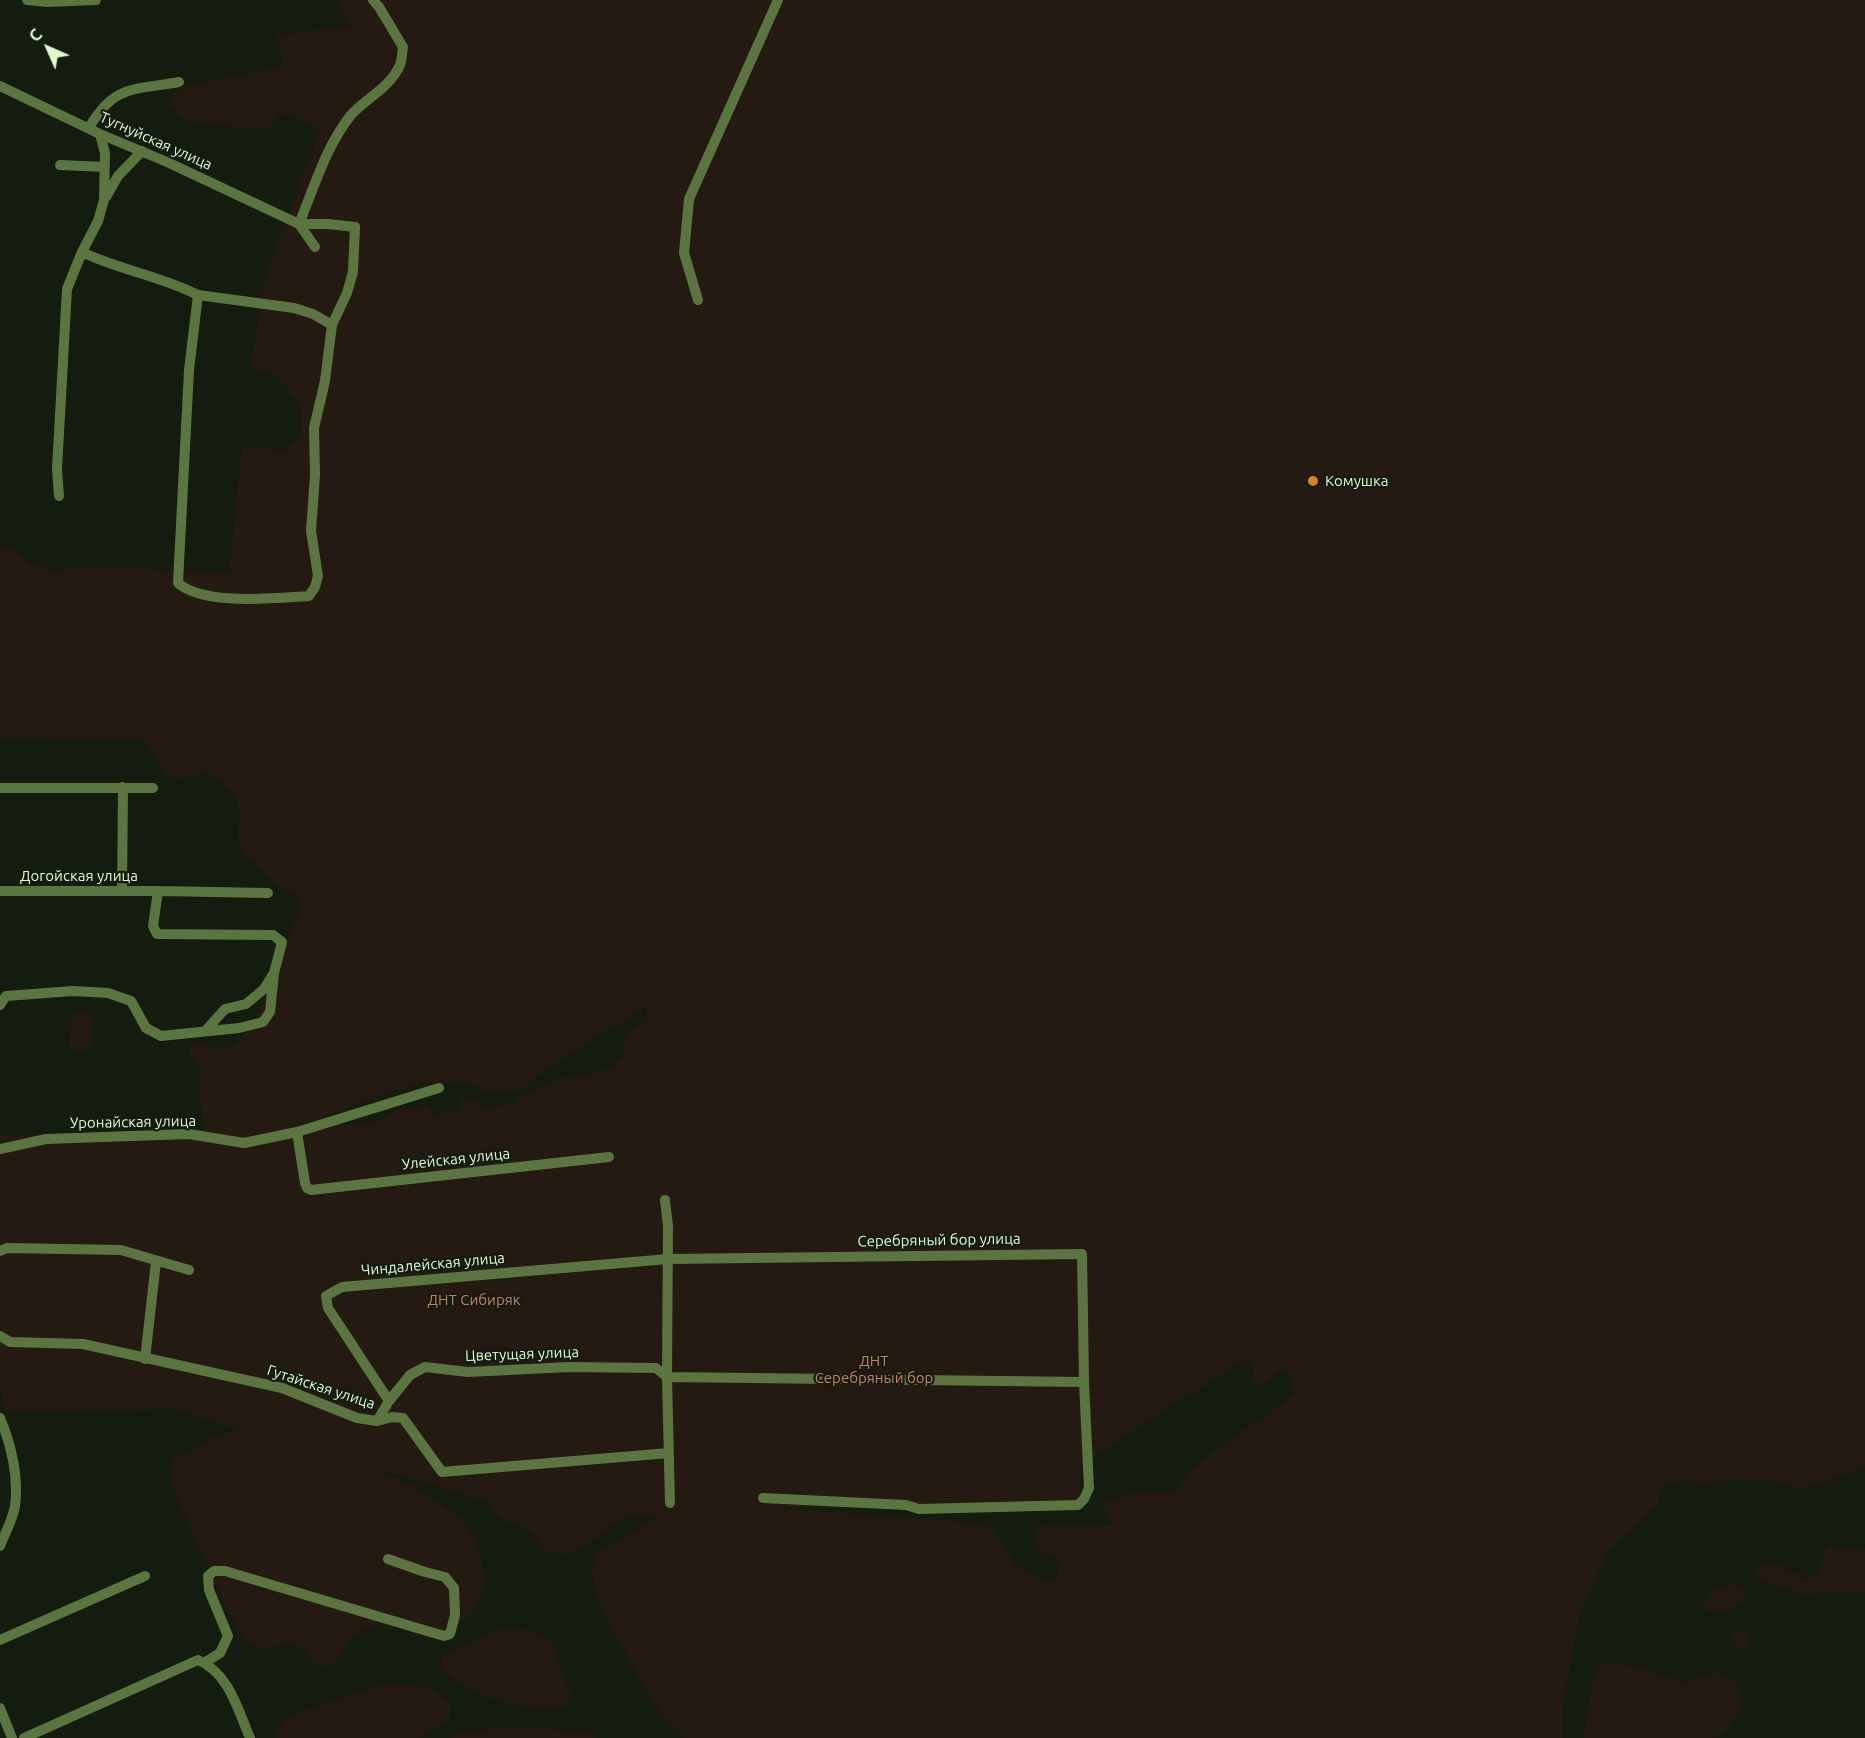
<!DOCTYPE html>
<html>
<head>
<meta charset="utf-8">
<style>
  body { margin:0 }
  #map { position:relative; width:1865px; height:1738px; overflow:hidden; background:#131c0e; font-family:Ubuntu,sans-serif }
  canvas { display:block }
  .north { position:absolute; left:18px; top:18px; width:60px; height:60px; -webkit-text-stroke:4px #131c0e; paint-order:stroke; rotate:315deg; font-size:16px; font-weight:700; line-height:24px; text-align:center; color:#e1f9cf }
  .north::after { content:''; display:block; margin:auto; width:21px; height:27px; background:#e1f9cf; clip-path:polygon(50% 0,100% 100%,50% 72%,0 100%) }
</style>
</head>
<body>
<div id="map">
<canvas width="1865" height="1738"></canvas>
<div class="north">С</div>
</div>
<script>
const context = document.querySelector('canvas').getContext('2d');
context.lineJoin = 'round';
function paint(path, color) {
  context.fillStyle = color;
  context.fill(path, 'evenodd');
}
function trace(path, color, width, dash) {
  context.strokeStyle = color;
  context.lineWidth = width;
  context.lineCap = dash ? 'butt' : 'round';
  context.setLineDash(dash || []);
  context.stroke(path);
}
function drawText(font, color, halo, rows, align = 'center') {
  context.font = font + ' Ubuntu,sans-serif';
  context.lineWidth = 4.5;
  context.setLineDash([]);
  context.textBaseline = 'middle';
  context.strokeStyle = halo;
  context.fillStyle = color;
  for (const [text, x, y, turn = 0] of rows) {
    context.save();
    context.translate(x, y);
    context.rotate((+turn || 0) * Math.PI / 180);
    context.textAlign = isNaN(turn) ? turn : align;
    if (halo) context.strokeText(text, 0, 0);
    context.fillText(text, 0, 0);
    context.restore();
  }
}
const green = new Path2D(`
  M339,0H1865V1469L1803,1489L1767,1480L1723,1479L1701,1487L1692,1480L1664,1484L1656,1506L1610,1549L1580,1611L1562,1712V1738H684L654,1705L603,1612L591,1572L596,1555L655,1517H626L580,1549L561,1555L545,1550L529,1530L502,1520L491,1509L489,1502L373,1468L417,1487L463,1520L478,1547L486,1581L475,1609L454,1629L437,1640L415,1636L398,1624L371,1626L348,1641L340,1657L327,1667L313,1663L305,1651L290,1643L264,1650L246,1643L225,1605L171,1482L174,1459L215,1436L239,1429L172,1409L6,1413L0,1390V1135L209,1132L205,1130C201,1109 197,1089 201,1068L191,1058L189,1046L195,1041L215,1050L235,1046L254,1024L301,907L298,897L280,886L261,867L246,858L238,840L239,807L234,792L218,780L204,774L176,778L166,774L146,741L0,738V546L12,548L31,564L52,570L98,567L229,572L242,448L288,450L301,437L302,408L279,378L251,367L265,278L321,129L279,112L269,129L239,128L186,121L167,107L171,97L183,86L283,67L277,35L350,26ZM646,1007L648,1019C642,1026 632,1029 627,1037C621,1047 627,1057 614,1065C600,1074 581,1074 565,1078C549,1083 532,1090 518,1098L517,1103L485,1107L471,1098H460L463,1110L432,1114L426,1106C411,1106 394,1106 384,1120L293,1130L355,1105L418,1083L465,1082L490,1093L507,1094L524,1088L535,1077ZM1243,1361L1254,1362L1253,1382L1264,1385L1282,1369L1294,1379L1292,1395L1268,1415L1233,1437L1189,1472L1176,1491L1134,1492L1102,1504L1112,1526H1043L1034,1532L1040,1551L1059,1561L1058,1576L1043,1580L1016,1566L993,1529L980,1523L764,1507H1080L1081,1465Z
  M73,1012H88L93,1017L91,1046L87,1051H75L69,1048Z
  M1829,1546L1865,1550V1593L1839,1591L1805,1595L1762,1581L1754,1570L1763,1561L1780,1564L1802,1578L1817,1574Z
  M1733,1583L1746,1589L1744,1603L1727,1612L1709,1611L1703,1605L1713,1589Z
  M499,1629L537,1631L551,1641L571,1695L566,1707C541,1718 481,1696 458,1683C452,1679 446,1672 440,1667L443,1655Z
  M1733,1629L1745,1632L1751,1645L1741,1649L1731,1639Z
  M1603,1663L1637,1666L1686,1683L1716,1672L1736,1682L1743,1705L1723,1733L1712,1738H1583L1594,1678Z
  M381,1684H409L434,1690L451,1705L449,1720L420,1738H277V1733L286,1718Z
  M519,1727L585,1731L598,1738H449L465,1731Z`);
const minor = new Path2D(`
  M27,0L47,2L96,0
  M0,86L100,134L167,162L299,224H328L355,227L353,272L347,293L332,325
  M89,128C114,84 135,90 179,82
  M60,165L105,167
  M106,197L118,176L142,151
  M299,224C314,188 326,146 351,115C366,98 390,88 400,65C402,60 402,53 403,47L379,7L373,0
  M299,224L315,247
  M82,252C119,270 161,276 198,295L189,370L178,583C204,606 276,598 309,596L315,587L318,576L311,531L315,475L314,428L325,381L332,325L313,314L294,308L198,295
  M698,300L684,253L689,199L778,0
  M59,496L57,469L67,289L82,252L98,221L104,200L105,153L100,134
  M0,788H153
  M0,891H158L268,893
  M122,891L123,787
  M158,891L153,926L157,934L273,935L282,942L274,973L264,989L246,1004L225,1009L206,1030
  M0,1005L6,996L73,991L108,993L131,1001L146,1028L161,1036L239,1028L263,1022L270,1012L274,973
  M297,1132L305,1183L307,1188L311,1190L609,1157
  M0,1149L46,1139L189,1134L244,1143L297,1132L439,1088
  M665,1200L668,1226L667,1377L670,1503
  M0,1251L7,1248L121,1250L189,1270
  M0,1336L10,1342L83,1344L282,1388L357,1418L377,1421L392,1417L403,1418L442,1472L669,1453
  M145,1359L156,1262
  M389,1401L328,1308L326,1296L342,1287L668,1259L1082,1254L1084,1382L667,1377
  M0,1418C11,1444 19,1477 15,1506C13,1519 5,1533 0,1546
  M377,1421L389,1401L410,1375L425,1367L468,1372L569,1367L656,1368L667,1377
  M763,1498L906,1505L919,1509L1078,1505L1084,1499L1089,1488L1084,1382
  M0,1640L145,1576
  M204,1663L220,1653L228,1636L209,1590L208,1576L214,1571H225L444,1636L450,1634L455,1615L454,1588L445,1577L425,1572L388,1559
  M0,1708L12,1738
  M24,1738L198,1660C229,1673 238,1710 250,1738`);
const markers = [
  [1313,481,6,"#d8851d"]
];
const streetNames = [
  ["Тугнуйская улица",156,141,24],
  ["Догойская улица",79,876],
  ["Уронайская улица",133,1122,-1],
  ["Улейская улица",456,1159,-6],
  ["Серебряный бор улица",939,1240,-1],
  ["Чиндалейская улица",433,1264,-5],
  ["Цветущая улица",522,1354,-2],
  ["Гутайская улица",321,1387,18]
];
const poiNames = [
  ["Комушка",1325,481]
];
const parkNames = [
  ["ДНТ Сибиряк",474,1300],
  ["ДНТ",874,1361],
  ["Серебряный бор",874,1378]
];
paint(green, '#251a12');
trace(minor, '#5a753f', 10);
for (const [x, y, r, color] of markers) {
  const dot = new Path2D();
  dot.arc(x, y, r, 0, 2 * Math.PI);
  context.fillStyle = color;
  context.fill(dot);
  trace(dot, '#131c0e', 2);
}
drawText('15px', '#e1f9cf', '#131c0e', streetNames);
drawText('15px', '#e1f9cf', '#131c0e', poiNames, 'left');
drawText('15px', '#ce7c66', '#131c0e', parkNames);
</script>
</body>
</html>
